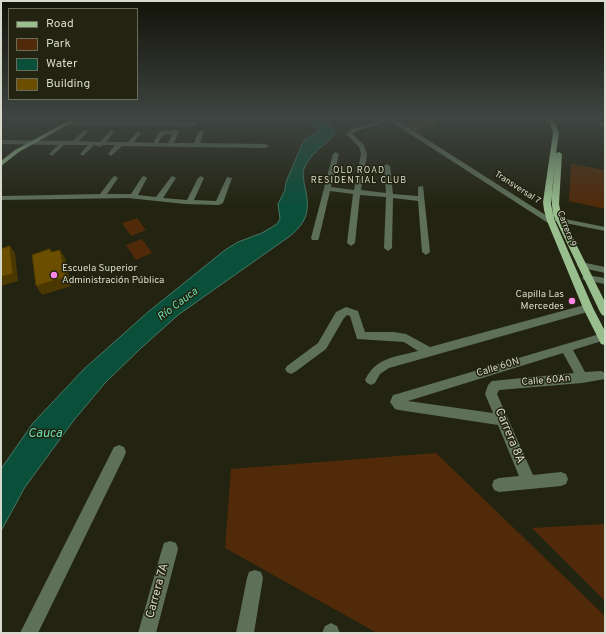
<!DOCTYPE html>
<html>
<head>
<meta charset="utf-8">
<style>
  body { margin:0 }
  #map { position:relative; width:606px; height:634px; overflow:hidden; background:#222310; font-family:Overpass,sans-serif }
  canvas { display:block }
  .frame { position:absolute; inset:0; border:2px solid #d8d9cd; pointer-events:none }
  .legend { position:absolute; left:8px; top:8px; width:130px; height:92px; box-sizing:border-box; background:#222310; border:1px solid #6b6c5c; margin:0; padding:5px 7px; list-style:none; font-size:12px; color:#d8d9cd }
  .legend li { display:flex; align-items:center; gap:8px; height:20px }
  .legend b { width:20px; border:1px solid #6b6c5c }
</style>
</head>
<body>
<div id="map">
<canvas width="606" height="634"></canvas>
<div class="frame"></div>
<ul class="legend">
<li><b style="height:5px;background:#99bf8f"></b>Road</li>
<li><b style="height:11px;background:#512a09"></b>Park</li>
<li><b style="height:11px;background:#0a4f3a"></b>Water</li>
<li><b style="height:11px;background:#6b4e00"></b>Building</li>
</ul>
</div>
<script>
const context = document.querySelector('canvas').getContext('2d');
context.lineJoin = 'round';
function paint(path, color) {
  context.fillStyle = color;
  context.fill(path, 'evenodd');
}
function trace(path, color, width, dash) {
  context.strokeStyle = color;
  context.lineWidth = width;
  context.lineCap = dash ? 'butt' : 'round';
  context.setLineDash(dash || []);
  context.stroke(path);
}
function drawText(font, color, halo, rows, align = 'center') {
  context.font = font + ' Overpass,sans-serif';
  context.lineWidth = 3;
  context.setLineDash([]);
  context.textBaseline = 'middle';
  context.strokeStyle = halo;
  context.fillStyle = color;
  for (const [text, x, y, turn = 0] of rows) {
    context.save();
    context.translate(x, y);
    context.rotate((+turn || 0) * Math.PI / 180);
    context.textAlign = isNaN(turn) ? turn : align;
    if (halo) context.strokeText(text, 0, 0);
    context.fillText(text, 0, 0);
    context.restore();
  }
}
const green = new Path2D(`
  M571,164L605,170V209L569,201Z
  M137,218L146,230L131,236L122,223Z
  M142,239L152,253L136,260L126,245Z
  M436,453L605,616V633H377L225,548L231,469Z
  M605,524V601L532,528Z`);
const water = new Path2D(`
  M304,119C315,119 333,120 335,134C325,145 309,154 304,169C302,175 304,181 305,187C310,210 308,221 290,236L178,315L140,349L105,383L74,420L25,487L1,531V469L33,423L84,369L148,312L225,250L238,242L262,233L277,224L280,219L278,204L285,190L286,182L304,140L319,131L312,122Z`);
const minor = new Path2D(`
  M384,119H395L555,221L551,223H548L390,121L356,131L352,134L364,145L367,154L361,190L386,193L384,166L387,164L390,166L393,194L418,196V187L423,186L430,252L426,255L422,252L418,201L393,198L392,248L388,251L384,248L386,197L360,195L355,243L351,246L347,243L353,194L330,191L319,238L318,240H312L311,238L333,154L336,152L339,154L331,187L354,190L361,154L359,147L346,134L352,129Z
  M585,119H593L605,123V127Z
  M67,122H194L197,124L194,126L65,125V123Z
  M85,130L88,132L79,141L100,142L111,130L114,132L106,142H128L138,131L141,133L134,142L153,143L160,131L176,130L179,132L174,143H194L198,132L201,130L204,132L200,143L266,144L269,146L266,148L122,146L111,156L108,154L115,145H103L100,147L94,145L83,156L80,154L88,145H64L52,156L49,154L58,145L1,144V140L72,141ZM164,134H172L168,143H158Z
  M115,176L118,178L107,194H131L142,177L144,176L147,178L138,195L156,197L171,177L173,176L176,178L163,198L187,200L198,178L201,176L204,178L194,200L216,201L227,177L232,178L223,203L219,205L185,204L128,198L1,200V196L100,194L113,177Z
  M555,217L605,227V231L555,221Z
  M581,262L605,267V273L578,267L577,265Z
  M587,275L605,278V284L584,280L582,278L584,276Z
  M588,304L593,308L591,311L389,368L380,374L375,383L371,385L367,383L365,380C376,357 396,357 418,351L404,342L357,339L350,316L347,315L344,318L326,349L295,372L291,374L287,372L285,369L287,366L318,343L336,312L346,307L358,311L365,332H394L406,334L430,347Z
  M603,333L605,334V340L573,350L585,372L601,371L605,373V379L582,383L499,390L497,394L533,475L561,472L566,474L568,479L566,484L561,486L499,492L494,490L492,485L494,480L499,478L519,476L498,425L399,410L395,409L390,402L393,395L397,394ZM563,353L574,373L492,381L488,385L485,394L493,413L408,401Z
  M119,445L124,447L126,452L124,457L38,633H20L114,447Z
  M170,541L176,543L178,549L156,633H138L162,549L164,543Z
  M255,570L261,572L263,578L254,633H236L247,578L249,572Z
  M331,623L337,626L340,633H322L325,626Z`);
const major = new Path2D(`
  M72,119H78L19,152L1,166V161L15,150Z
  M545,119L554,121L559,133L556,153L559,152L562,154L559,204L561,214L605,302V316L602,315L600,312L553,214L551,204L555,166C553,186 549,201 555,221L593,308L605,331V345L601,344L583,308L547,221L544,210L543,202L553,133L550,123Z`);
const wall = new Path2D(`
  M408,119H437L435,126L428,127L416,131L407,125Z`);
const shadedWall = new Path2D(`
  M419,119H429L428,127L416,131Z
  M10,246L15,253L18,281L1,286V277Z
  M60,250L65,258L71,286L42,295L36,286Z`);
const building = new Path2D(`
  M10,246L13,274L1,277V249Z
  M50,249L51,252L60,250L66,277L36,286L32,255Z`);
const markers = [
  [54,275,4,"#fa87e6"],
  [572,301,4,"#fa87e6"]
];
const farNeighbourhoodnames = [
  ["OLD ROAD",359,171],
  ["RESIDENTIAL CLUB",359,181]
];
const farStreetnames = [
  ["Transversal 7",517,188,33],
  ["Carrera 9",566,229,69]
];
const poiNames = [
  ["Escuela Superior",62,269],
  ["Administración Pública",62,281],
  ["Capilla Las",564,295,"right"],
  ["Mercedes",564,307,"right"]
];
const streetNames = [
  ["Calle 60N",498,368,-17],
  ["Calle 60An",546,381,-5]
];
const waterNames = [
  ["Río Cauca",178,305,-37]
];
const nearStreetnames = [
  ["Carrera 8A",509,436,67],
  ["Carrera 7A",158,591,-75]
];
const nearWaternames = [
  ["Cauca",45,434]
];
paint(green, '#512a09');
paint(water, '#0a4f3a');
trace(water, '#487866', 1);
paint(minor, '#5e7059');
paint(major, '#99bf8f');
paint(wall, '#5c4300');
paint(shadedWall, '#4b3700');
paint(building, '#6b4e00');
trace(building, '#4b3700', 1);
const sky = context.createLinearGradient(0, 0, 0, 208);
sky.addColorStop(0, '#131309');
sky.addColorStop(0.57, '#3e4542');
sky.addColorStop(1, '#3e454200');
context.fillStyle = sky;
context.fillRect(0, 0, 606, 208);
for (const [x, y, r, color] of markers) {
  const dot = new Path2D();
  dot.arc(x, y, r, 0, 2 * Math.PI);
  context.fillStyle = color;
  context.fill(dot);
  trace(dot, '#222310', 1.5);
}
context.letterSpacing = '1px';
drawText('9px', '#d8d9cd', '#222310', farNeighbourhoodnames);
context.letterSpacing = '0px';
drawText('9px', '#d8d9cd', '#222310', farStreetnames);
drawText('10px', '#d8d9cd', '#222310', poiNames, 'left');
drawText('10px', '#d8d9cd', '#222310', streetNames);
drawText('italic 11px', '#6addb2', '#222310', waterNames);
drawText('12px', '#d8d9cd', '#222310', nearStreetnames);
drawText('italic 13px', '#6addb2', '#222310', nearWaternames);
</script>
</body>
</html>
